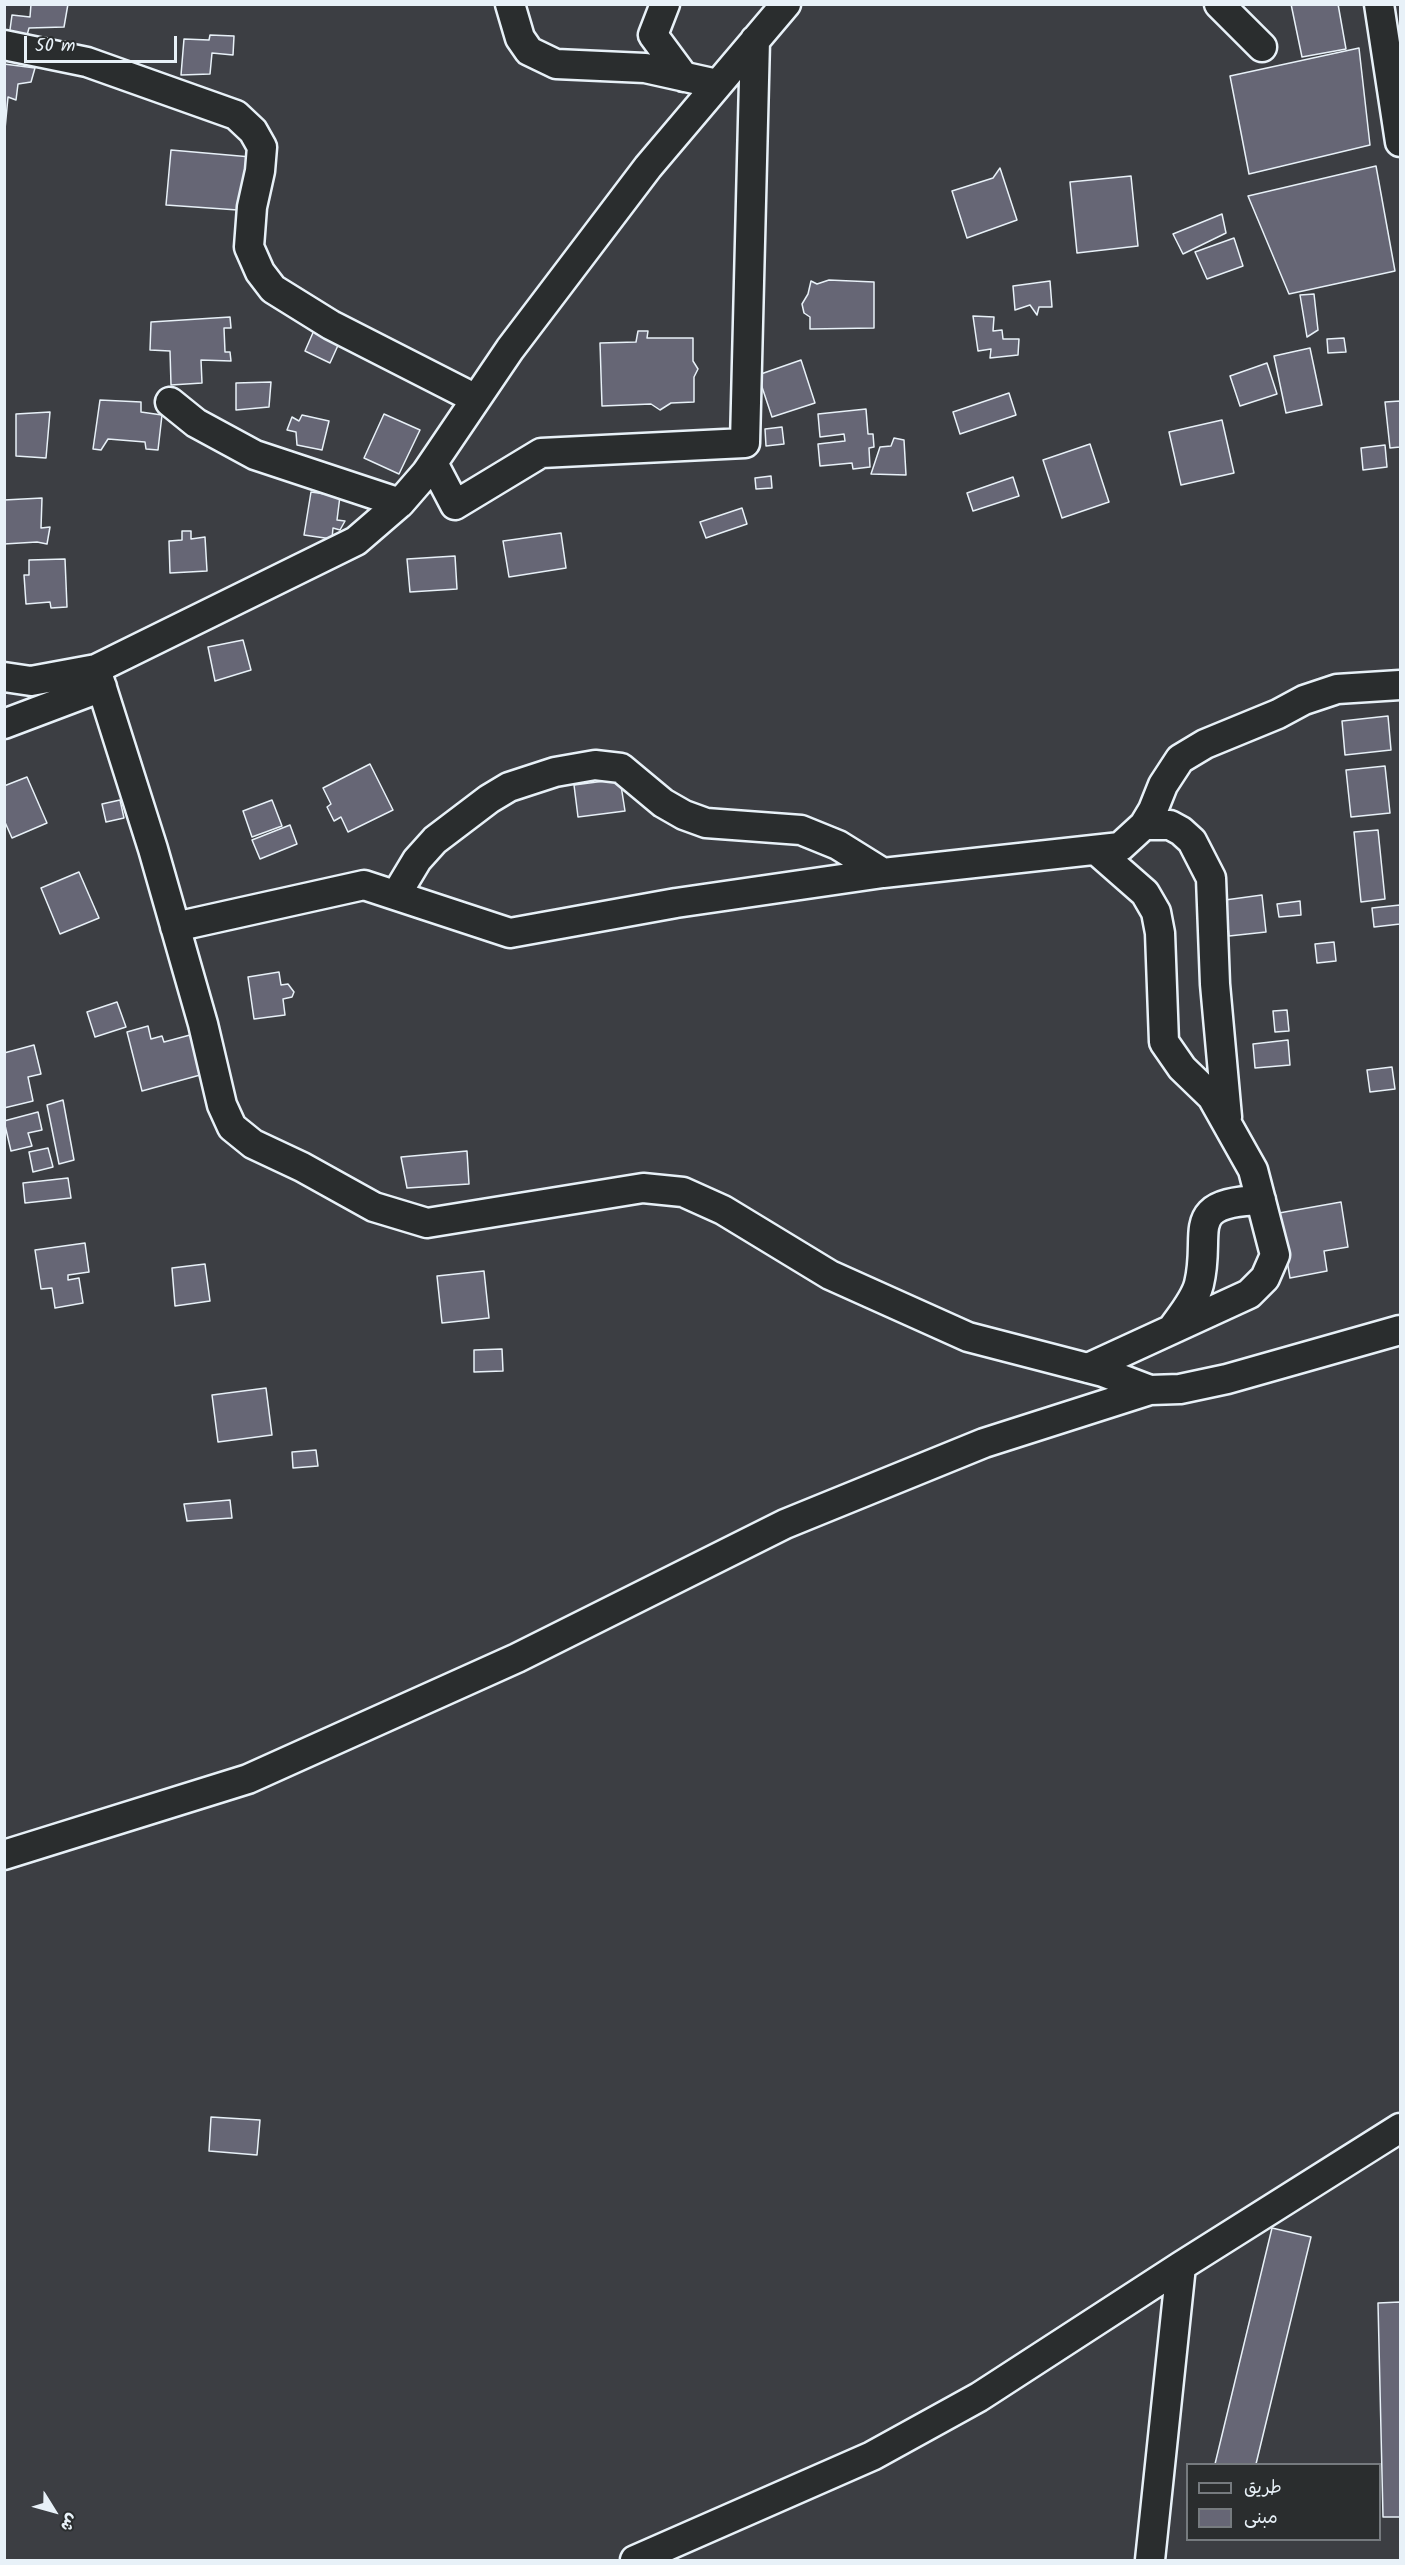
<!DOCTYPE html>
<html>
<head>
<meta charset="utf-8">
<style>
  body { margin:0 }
  #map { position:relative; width:1405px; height:2565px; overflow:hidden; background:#3c3e43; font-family:Kalam,"Playpen Sans Arabic",sans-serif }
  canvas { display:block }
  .frame { position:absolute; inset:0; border:6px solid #e8f1f8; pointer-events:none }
  .legend { position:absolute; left:1186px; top:2463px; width:195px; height:78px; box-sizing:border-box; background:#2a2d2e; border:2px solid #767b7f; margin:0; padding:8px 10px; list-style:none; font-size:18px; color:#e8f1f8 }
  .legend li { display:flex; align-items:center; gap:12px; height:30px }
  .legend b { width:30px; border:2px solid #767b7f }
  .north { position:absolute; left:24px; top:2481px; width:60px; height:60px; -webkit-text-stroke:4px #2a2d2e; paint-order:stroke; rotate:127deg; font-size:16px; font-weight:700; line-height:24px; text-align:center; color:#e8f1f8 }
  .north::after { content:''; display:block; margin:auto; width:21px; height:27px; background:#e8f1f8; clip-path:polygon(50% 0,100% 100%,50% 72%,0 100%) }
  .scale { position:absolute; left:24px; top:36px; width:153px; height:27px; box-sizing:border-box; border:3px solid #e8f1f8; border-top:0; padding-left:8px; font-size:18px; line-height:21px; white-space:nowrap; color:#e8f1f8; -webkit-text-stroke:4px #2a2d2e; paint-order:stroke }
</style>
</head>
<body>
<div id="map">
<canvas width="1405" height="2565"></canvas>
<div class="frame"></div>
<ul class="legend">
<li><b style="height:8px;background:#2a2d2e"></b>طريق</li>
<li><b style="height:16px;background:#666675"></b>مبنى</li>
</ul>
<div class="north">ش</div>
<div class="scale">50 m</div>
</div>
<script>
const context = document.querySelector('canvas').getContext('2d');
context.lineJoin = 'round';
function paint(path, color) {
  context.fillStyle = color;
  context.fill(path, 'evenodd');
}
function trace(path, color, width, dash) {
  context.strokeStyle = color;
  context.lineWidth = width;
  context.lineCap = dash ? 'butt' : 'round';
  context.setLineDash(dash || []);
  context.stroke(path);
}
const building = new Path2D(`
  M31,4H68L64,27L29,28L26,39L9,37L12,15L30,17Z
  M1291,4H1338L1346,49L1302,57Z
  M210,35L234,36L233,55L212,53L210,74L181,75L184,39L209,40Z
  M1359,48L1370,145L1249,174L1230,76Z
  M4,64L35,68L31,82L18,84L16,100L8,97L5,129Z
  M171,150L251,157L252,211L166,205Z
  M1376,166L1395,271L1289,294L1248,196Z
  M1000,168L1017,220L967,238L952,191L993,178Z
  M1131,176L1138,246L1077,253L1070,182Z
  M1222,214L1226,233L1183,254L1173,234Z
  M1234,238L1243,266L1207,279L1195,252Z
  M829,280L874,282V328L810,329V317L804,313L802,304L808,294L811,281L817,284Z
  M1050,281L1052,307H1039L1037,315L1030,305L1015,310L1013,286Z
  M1314,294L1318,330L1307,337L1300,295Z
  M973,316L994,317L993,331L1002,330L1003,339H1019L1018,355L990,358L991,349L978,351Z
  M230,317L231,328H224L225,352H230L231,361L201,360L202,383L171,385L170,351L150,350L151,322Z
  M315,328L340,341L330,363L305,351Z
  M638,331H648L647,338H693V361L698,369L694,377V402L671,403L660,410L651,404L602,406L600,343L636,342Z
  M1344,338L1346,352L1328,353L1327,339Z
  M1310,348L1322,405L1286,413L1274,356Z
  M801,360L815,403L772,417L758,375Z
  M1267,363L1277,394L1240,406L1230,376Z
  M271,382L269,407L236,410V383Z
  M1009,393L1016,415L960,434L953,412Z
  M100,400L141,402V412L162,415L158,450L146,449L145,442L108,439L101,450L93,449Z
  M1400,401V447L1390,448L1385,402Z
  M866,409L868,434H873L874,447L869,448L870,467L853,469L852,463L820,466L818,444L845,441L844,434L820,437L818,414Z
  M50,412L46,458L16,456V414Z
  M384,414L420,430L399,474L364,458Z
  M302,415L329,421L322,450L297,445L296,432L287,430L292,417L299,421Z
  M1222,420L1234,473L1181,485L1169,432Z
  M782,427L784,444L766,446L765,429Z
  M894,438L904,440L906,475L871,474L880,447L891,446Z
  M1090,444L1109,502L1062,518L1043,460Z
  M1385,445L1387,467L1363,470L1361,448Z
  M771,476L772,488L756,489L755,478Z
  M1013,477L1019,496L973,511L967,493Z
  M311,492L340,496L337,520L345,521L340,530L333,528L332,539L304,535Z
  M42,498L41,528L50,527L47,544L37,542L4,544V500Z
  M742,508L747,524L706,538L700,522Z
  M182,531H191V539L205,537L207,571L170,573L169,541L182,540Z
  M561,533L566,568L509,577L503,541Z
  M455,556L457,589L410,592L407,559Z
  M65,559L67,607L51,608L50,602L26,604L24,575H29V560Z
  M243,640L251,670L215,681L208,647Z
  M1388,716L1391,750L1345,755L1342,721Z
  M370,764L393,810L348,832L341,817L334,821L327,807L331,804L323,788Z
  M1385,766L1390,813L1351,817L1346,770Z
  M27,777L47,823L12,838L4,820V786Z
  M620,779L625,811L578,817L574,785Z
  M120,800L124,818L106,822L102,804Z
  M272,800L282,826L252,837L243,811Z
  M290,825L297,844L260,859L252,840Z
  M1378,830L1385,899L1361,902L1354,832Z
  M79,872L99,918L60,934L41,888Z
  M1262,895L1266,932L1229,936L1225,900Z
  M1300,901L1301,915L1279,917L1277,904Z
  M1400,905V924L1374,927L1372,908Z
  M1334,942L1336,961L1317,963L1315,944Z
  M279,972L281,985L288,984L294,992L292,997L283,999L285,1015L254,1019L248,977Z
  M117,1002L126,1027L95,1037L87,1012Z
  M1287,1010L1289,1031L1275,1032L1273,1011Z
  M148,1026L151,1039L162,1036L164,1042L201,1032L211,1072L142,1091L127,1032Z
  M1288,1040L1290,1065L1255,1068L1253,1044Z
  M34,1045L41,1074L28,1077L33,1101L4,1108V1053Z
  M1392,1067L1395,1089L1370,1092L1367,1070Z
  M63,1100L74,1160L59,1164L47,1105Z
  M38,1112L42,1130L28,1133L32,1146L11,1151L4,1121Z
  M48,1148L53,1167L33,1172L29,1152Z
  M467,1151L469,1184L407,1188L401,1157Z
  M68,1178L71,1198L25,1203L23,1183Z
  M1341,1202L1348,1247L1324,1251L1327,1271L1290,1278L1279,1213Z
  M85,1243L89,1272L68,1275V1280L79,1278L83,1303L55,1308L52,1288L41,1289L35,1250Z
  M205,1264L210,1301L175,1306L172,1268Z
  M484,1271L489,1318L442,1323L437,1276Z
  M502,1349L503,1371L474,1372V1350Z
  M266,1388L272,1435L218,1442L212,1395Z
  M316,1450L318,1466L293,1468L292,1452Z
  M230,1500L232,1518L187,1521L184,1504Z
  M211,2117L260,2120L257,2155L209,2151Z
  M1272,2228L1311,2237L1256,2464H1215Z
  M1400,2302V2517H1383L1378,2303Z`);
const minor = new Path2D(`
  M510,4L520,38L529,51L556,64L645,68L717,84
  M665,4L653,35L684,77
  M1219,4L1262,47
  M1379,4L1400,142
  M4,45L87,62L236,115L253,131L262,147L260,171L252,207L249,247L260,272L273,289L331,325L476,399
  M170,402L196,423L255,455L400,503
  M433,463L455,505L541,453L745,443L755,40
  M96,669L153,849L203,1024L222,1105L232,1127L253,1144L302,1167L374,1207L427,1223L643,1188L683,1192L723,1210L830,1275L968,1337L1103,1372L1150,1390L1180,1389L1227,1379L1400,1330
  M4,677L31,681L96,669L356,541L400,503L426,473L510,349L648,167L786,4
  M4,724L102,687
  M1144,825H1170L1181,831L1192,841L1211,878L1215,984L1227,1117
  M396,895L417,860L435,840L489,799L509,787L555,772L595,765L621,768L663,803L684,815L706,823L801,830L838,845L883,873
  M175,927L364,885L510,933L676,903L883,873L1120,847L1144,825L1153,810L1163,785L1180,759L1205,744L1278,714L1304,700L1337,689L1400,685
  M1172,1329C1181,1316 1195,1300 1199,1284C1212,1231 1181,1203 1261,1200
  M1088,1368L1249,1294L1265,1278L1275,1255L1253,1170L1212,1097L1182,1068L1164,1042L1160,933L1156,912L1145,893L1096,850
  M4,1855L248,1779L517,1658L785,1524L984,1443L1150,1390
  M635,2560L872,2456L979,2397L1181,2266L1400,2128
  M1150,2560L1181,2266`);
paint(building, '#666675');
trace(building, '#e8f1f8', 1.5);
trace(minor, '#e8f1f8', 33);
trace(minor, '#2a2d2e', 28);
</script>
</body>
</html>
